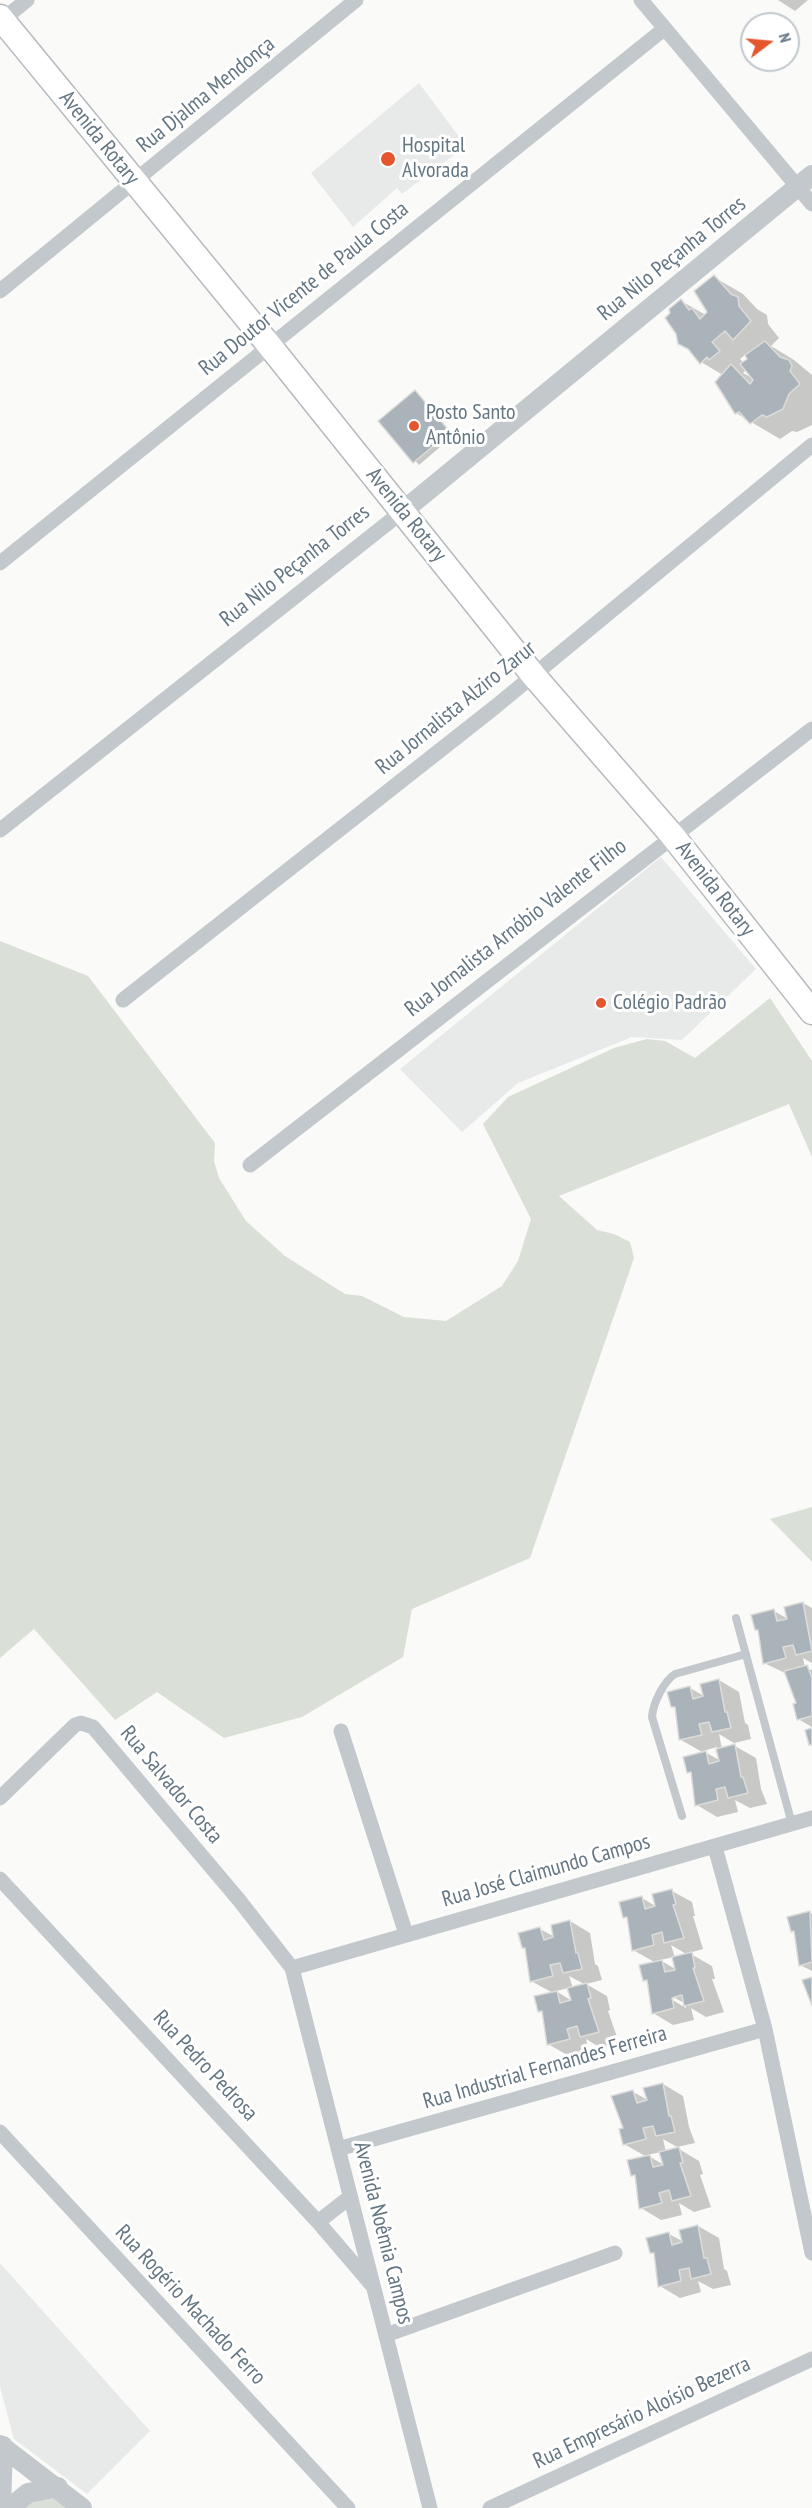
<!DOCTYPE html>
<html>
<head>
<meta charset="utf-8">
<style>
  body { margin:0 }
  #map { position:relative; width:812px; height:2508px; overflow:hidden; background:#fafaf8; font-family:"PT Sans Narrow",sans-serif }
  canvas { display:block }
  .north { position:absolute; left:740px; top:12px; width:60px; height:60px; box-sizing:border-box; background:#fff; border:2px solid #c1c8cd; border-radius:50%; rotate:74deg; font-size:16px; font-weight:700; line-height:24px; text-align:center; color:#657683 }
  .north::after { content:''; display:block; margin:auto; width:21px; height:27px; background:#e4572e; clip-path:polygon(50% 0,100% 100%,50% 72%,0 100%) }
</style>
</head>
<body>
<div id="map">
<canvas width="812" height="2508"></canvas>
<div class="north">N</div>
</div>
<script>
const context = document.querySelector('canvas').getContext('2d');
context.lineJoin = 'round';
function paint(path, color) {
  context.fillStyle = color;
  context.fill(path, 'evenodd');
}
function trace(path, color, width, dash) {
  context.strokeStyle = color;
  context.lineWidth = width;
  context.lineCap = dash ? 'butt' : 'round';
  context.setLineDash(dash || []);
  context.stroke(path);
}
function drawText(font, color, halo, rows, align = 'center') {
  context.font = font + ' "PT Sans Narrow",sans-serif';
  context.lineWidth = 6;
  context.setLineDash([]);
  context.textBaseline = 'middle';
  context.strokeStyle = halo;
  context.fillStyle = color;
  for (const [text, x, y, turn = 0] of rows) {
    context.save();
    context.translate(x, y);
    context.rotate((+turn || 0) * Math.PI / 180);
    context.textAlign = isNaN(turn) ? turn : align;
    if (halo) context.strokeText(text, 0, 0);
    context.fillText(text, 0, 0);
    context.restore();
  }
}
const built = new Path2D(`
  M419,83L466,146L402,194L397,188L353,227L311,173Z
  M661,857L756,969L682,1040L632,1037L518,1083L462,1132L400,1069Z
  M0,2263L150,2431L87,2494L14,2439L0,2387Z`);
const green = new Path2D(`
  M0,941L88,976L215,1143L214,1161L219,1178L246,1221L285,1256L345,1294L362,1296L404,1317L446,1321L502,1286L518,1261L531,1219L483,1124L508,1097L614,1048L647,1039L665,1041L695,1058L770,998L812,1061V1157L789,1104L559,1196L597,1230L614,1234L630,1242L634,1258L530,1558L412,1609L403,1657L302,1717L224,1738L157,1692L115,1720L34,1629L0,1658Z
  M812,1507V1562L770,1519Z
  M56,2496L68,2508H19L27,2498Z`);
const shadow = new Path2D(`
  M778,0H808L795,11Z
  M714,277L743,294L757,309L767,315L768,324L779,338L771,346L794,360L812,375V425L797,432L792,431L780,439L736,413L723,375L701,362L681,301L706,315L709,312ZM746,354L749,360L744,363L740,359ZM747,369L754,379L743,373Z
  M415,392L454,435L419,465L380,421Z
  M803,1603L812,1608V1663L803,1658L805,1668L812,1670V1727L798,1719V1704L787,1674L764,1663L760,1632L756,1629L774,1611L788,1619Z
  M719,1680L739,1692L745,1723L748,1725L751,1739L734,1743L719,1734L722,1749L735,1746L756,1758L761,1789L767,1804L750,1808L735,1800L738,1812L717,1817L697,1805L693,1774L688,1772L704,1753L681,1740L675,1708L672,1706L690,1688L704,1696ZM717,1747L721,1761L703,1751Z
  M672,1891L692,1902L695,1916H693L703,1949L689,1953L712,1966L715,1979H712L724,2012L706,2017L691,2008L694,2020L673,2025L653,2013L649,1983L644,1980L656,1963L633,1950L629,1919L625,1917L642,1898L657,1907ZM671,1945L688,1955L675,1958ZM674,1957L677,1970L660,1960ZM666,1993L686,2004V2008L664,1995Z
  M809,1912L812,1914V1971L800,1965L796,1934L792,1931Z
  M570,1921L590,1933L595,1964L598,1966L602,1980L586,1984L607,1996L610,2010L608,2011L619,2043L601,2048L586,2039L589,2051L569,2056L548,2044L544,2013L540,2011L553,1993L531,1981L527,1950L523,1947L540,1929L555,1937ZM569,1976L586,1985L573,1988ZM569,1988L572,2001L556,1991Z
  M663,2084L683,2096L689,2127L695,2143L677,2147L663,2139L666,2152L679,2149L699,2161L703,2174L700,2175L711,2207L694,2212L679,2203L682,2215L661,2220L641,2208L636,2177L632,2175L647,2157L624,2144L633,2092L648,2100ZM661,2152L664,2165L647,2155Z
  M698,2226L719,2238L724,2269L727,2271L731,2285L713,2289L698,2281L701,2292L680,2298L660,2286L656,2255L652,2252L669,2234L684,2242L681,2231Z`);
const building = new Path2D(`
  M714,275L731,294L738,297L739,306L751,321L733,340L725,331L712,342L720,351L709,360L707,357L700,364L688,349L678,344L676,334L665,318L670,313L669,309L681,299L689,310L692,308L700,319L707,312L694,291Z
  M765,341L780,357L789,360L792,366L790,371L800,384L789,394L783,409L767,417L762,415L750,424L739,412L735,414L715,382L731,364L750,384L753,380L740,364L747,359L745,355Z
  M415,390L450,432L413,463L378,421Z
  M803,1602L812,1651L796,1655L793,1645L783,1647L786,1658L763,1664L758,1630H755L751,1615L774,1609L777,1621L787,1619L784,1607Z
  M807,1665L812,1678V1716L797,1720L793,1704L796,1703L784,1671Z
  M719,1679L725,1712H727L731,1728L712,1732L709,1722L699,1724L702,1735L679,1740L675,1707H671L667,1692L690,1686L693,1699L703,1696L700,1684Z
  M812,1728V1745H809L805,1730Z
  M735,1744L741,1777H743L748,1793L728,1798L725,1787L716,1789L718,1800L695,1806L691,1772L687,1773L683,1757L706,1751L709,1764L719,1761L716,1749Z
  M672,1889L676,1904L673,1905L684,1938L664,1943L662,1932L652,1935L654,1945L632,1951L627,1917L623,1918L619,1902L642,1896L645,1909L655,1906L652,1894Z
  M810,1911L812,1962L799,1966L794,1931L791,1932L787,1917Z
  M570,1920L576,1953H578L582,1969L563,1973L560,1963L550,1965L553,1976L530,1982L525,1948H522L518,1933L540,1927L544,1940L553,1937L551,1925Z
  M692,1952L695,1968H693L704,2001L684,2006L682,1995L672,1998L674,2008L652,2014L647,1980L643,1981L639,1965L662,1960L665,1972L675,1970L672,1957Z
  M812,1977V2006L802,1980Z
  M587,1983L591,1998L588,1999L599,2032L580,2037L577,2026L567,2029L570,2039L547,2045L542,2011L538,2012L534,1996L557,1991L560,2003L571,2000L567,1988Z
  M663,2083L669,2116H671L675,2132L656,2136L653,2126L643,2128L646,2139L623,2145L619,2129L623,2128L611,2096L633,2090L637,2103L647,2100L643,2088Z
  M679,2147L683,2163H680L691,2196L672,2201L669,2190L659,2193L662,2203L639,2209L635,2175L631,2176L627,2160L650,2155L653,2167L663,2165L659,2152Z
  M698,2225L704,2258H707L711,2274L691,2279L689,2268L679,2270L681,2281L658,2287L654,2253H650L646,2238L669,2232L672,2245L682,2242L679,2230Z`);
const service = new Path2D(`
  M736,1618L792,1824
  M682,1816L652,1717C653,1703 664,1681 675,1674L746,1654`);
const minor = new Path2D(`
  M641,0L812,204
  M0,22L27,0
  M0,291L356,0
  M0,563L664,29
  M0,830L403,511
  M123,1000L495,707L812,445
  M250,1165L812,729
  M341,1731L406,1934
  M0,1798L75,1725L81,1723L93,1727L239,1900L292,1968L430,2508
  M715,1847L765,2029L812,2253
  M0,1879L318,2222L371,2284
  M292,1968L812,1818
  M0,2132L348,2508
  M338,2149L765,2029
  M318,2222L350,2197
  M386,2335L615,2253
  M490,2508L812,2359`);
const tertiary = new Path2D(`
  M403,511L812,175
  M0,2445L82,2508
  M1,2508L3,2446
  M10,2508L28,2493L58,2487`);
const primary = new Path2D(`
  M0,17L269,345L534,676L672,835L812,1012`);
const markers = [
  [388,159,8,"#e4572e"],
  [414,426,6,"#e4572e"],
  [601,1003,6,"#e4572e"]
];
const streetNames = [
  ["Rua Djalma Mendonça",206,95,-39],
  ["Avenida Rotary",99,138,51],
  ["Rua Nilo Peçanha Torres",672,259,-39],
  ["Rua Doutor Vicente de Paula Costa",304,289,-39],
  ["Avenida Rotary",406,515,51],
  ["Rua Nilo Peçanha Torres",295,566,-38],
  ["Rua Jornalista Alziro Zarur",456,708,-39],
  ["Avenida Rotary",715,889,52],
  ["Rua Jornalista Arnóbio Valente Filho",516,928,-38],
  ["Rua Salvador Costa",171,1785,50],
  ["Rua José Claimundo Campos",546,1871,-16],
  ["Rua Pedro Pedrosa",205,2066,47],
  ["Rua Industrial Fernandes Ferreira",545,2068,-16],
  ["Avenida Noêmia Campos",383,2233,76],
  ["Rua Rogério Machado Ferro",190,2305,47],
  ["Rua Empresário Aloísio Bezerra",642,2413,-25]
];
const poiNames = [
  ["Hospital",402,146],
  ["Alvorada",402,171],
  ["Posto Santo",426,413],
  ["Antônio",426,438],
  ["Colégio Padrão",613,1003]
];
paint(built, '#e8e9e9');
paint(green, '#dadfd7');
paint(shadow, '#0003');
paint(building, '#aab3b9');
trace(building, '#dcdcda', 1.5);
trace(primary, '#b5babe', 27);
trace(service, '#c3c8cc', 8);
trace(minor, '#c3c8cc', 15);
trace(tertiary, '#c3c8cc', 20);
trace(primary, '#fff', 24);
for (const [x, y, r, color] of markers) {
  const dot = new Path2D();
  dot.arc(x, y, r, 0, 2 * Math.PI);
  context.fillStyle = color;
  context.fill(dot);
  trace(dot, '#fff', 2);
}
drawText('22px', '#657683', '#fff', streetNames);
drawText('22px', '#657683', '#fff', poiNames, 'left');
</script>
</body>
</html>
